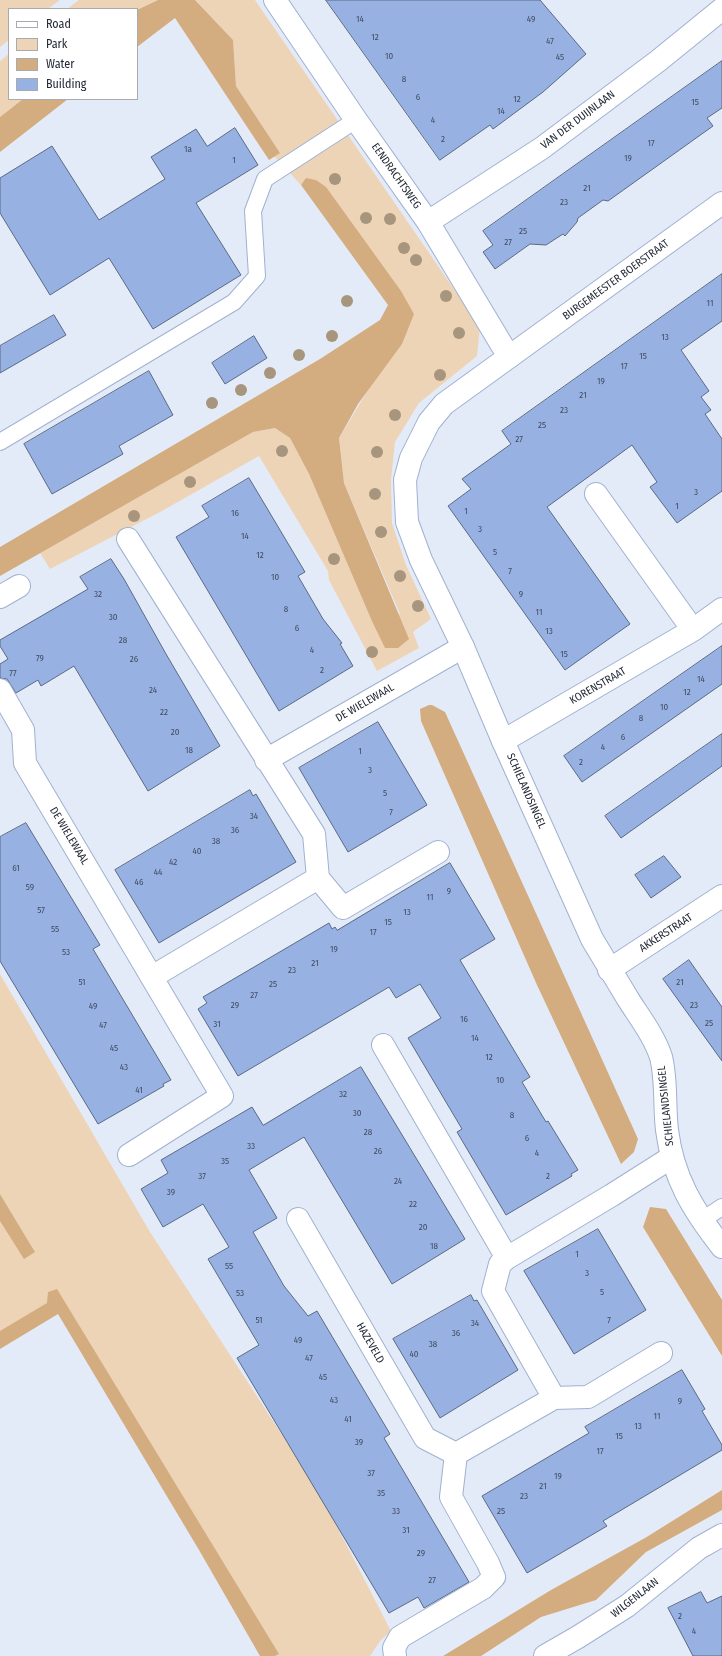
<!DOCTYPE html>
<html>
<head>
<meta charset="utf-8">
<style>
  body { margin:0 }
  #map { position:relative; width:722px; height:1656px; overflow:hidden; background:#e4ebf8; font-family:"Fira Sans Condensed",sans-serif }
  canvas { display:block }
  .legend { position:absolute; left:8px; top:8px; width:130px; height:92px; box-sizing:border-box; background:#fff; border:1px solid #a7aaaf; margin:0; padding:5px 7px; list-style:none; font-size:12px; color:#242a36 }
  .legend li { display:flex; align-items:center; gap:8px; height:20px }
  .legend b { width:20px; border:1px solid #a7aaaf }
</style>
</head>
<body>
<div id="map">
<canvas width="722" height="1656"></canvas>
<ul class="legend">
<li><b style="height:5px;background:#fff"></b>Road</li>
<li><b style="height:11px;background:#eed4b7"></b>Park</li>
<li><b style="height:11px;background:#d3ac7f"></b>Water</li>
<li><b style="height:11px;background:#97b2e2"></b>Building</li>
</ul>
</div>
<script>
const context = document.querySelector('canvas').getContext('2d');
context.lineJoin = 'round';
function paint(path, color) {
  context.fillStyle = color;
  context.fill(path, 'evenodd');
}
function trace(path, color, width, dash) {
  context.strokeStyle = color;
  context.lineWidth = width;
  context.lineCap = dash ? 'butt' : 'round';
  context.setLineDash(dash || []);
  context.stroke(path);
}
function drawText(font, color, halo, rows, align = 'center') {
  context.font = font + ' "Fira Sans Condensed",sans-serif';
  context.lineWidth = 3.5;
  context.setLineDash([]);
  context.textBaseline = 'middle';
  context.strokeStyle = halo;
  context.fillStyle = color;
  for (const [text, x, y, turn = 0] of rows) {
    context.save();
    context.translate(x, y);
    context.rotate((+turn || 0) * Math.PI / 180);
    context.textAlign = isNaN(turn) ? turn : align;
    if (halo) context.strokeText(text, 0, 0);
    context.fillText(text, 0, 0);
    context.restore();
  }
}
const green = new Path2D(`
  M0,0H60L48,9H9V40L0,47Z
  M79,0H158L137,10L67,9Z
  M195,0H255L480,327L477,356L419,403L395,442L391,480L392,523L406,565L431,619L413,632L419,648L377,671L329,580L328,571L259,456L162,511L50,569L40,553L253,432L275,428L290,438L309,474L371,619L400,614L344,483L339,438L414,314L307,178L301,185L274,156L279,152L236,86L233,40Z
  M9,54V99H23L0,117V61Z
  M0,974L150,1232L318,1490L391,1631L381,1640L370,1656H275L278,1654L57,1290L60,1307L0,1342V1205L35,1252L0,1194Z`);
const water = new Path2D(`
  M158,0H195L233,40L236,86L280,153L269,160L175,18L137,47V10Z
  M23,99H68L0,152V117Z
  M306,178L316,180L326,187L401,291L414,314L402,344L358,404L339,438L344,483L409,639L398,648H385L371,619L309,474L290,438L275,428L253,432L0,576V547L320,359L380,320L388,305L301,185Z
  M429,705H432L445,712L638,1139L634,1152L621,1164L537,985L421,721L420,709Z
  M0,1194L35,1252L24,1259L0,1221Z
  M650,1207L666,1209L722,1300V1356L643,1227Z
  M57,1289L279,1654L275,1656H260L199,1550L58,1314L0,1349V1331L47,1303L48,1292Z
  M722,1490V1510L646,1552L596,1600L541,1617L481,1656H443L551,1590L645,1538Z`);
const building = new Path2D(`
  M326,0H540L586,54L543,92L493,129L490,125L440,160Z
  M722,61V108L707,118L713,126L608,201L603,200L578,218L577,222L565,236L563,234L546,245L530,244L495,269L483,252L493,245L483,231Z
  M235,128L258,165L196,203L241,275L153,329L109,258L50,295L0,213V178L52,146L99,220L165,179L151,157L196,129L207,146Z
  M722,274V321L681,350L709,391L701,397L711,410L705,414L722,439V491L677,523L650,487L657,482L632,445L547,507L630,624L565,670L448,506L471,489L462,479L511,444L502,431Z
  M54,315L66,335L0,373V346Z
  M254,336L267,358L225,384L212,363Z
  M149,371L173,415L119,446L123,454L52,494L24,444Z
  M249,478L305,572L298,576L323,619L342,643L340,644L353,666L279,711L176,537L209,517L202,506Z
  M111,559L124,579L166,654L220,746L148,791L74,666L41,686L38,680L16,693L7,679L0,678V664L8,659L0,646V640L88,589L80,577Z
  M722,646V684L582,782L564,756Z
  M378,722L427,805L348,852L299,768Z
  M722,734V766L621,838L605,816Z
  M250,790L253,796L256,794L296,862L159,943L115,870Z
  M26,823L100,945L93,949L171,1080L163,1084L164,1086L98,1124L0,961V837Z
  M664,856L681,877L651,898L635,875Z
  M450,863L495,939L460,960L530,1077L522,1082L546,1122L548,1121L578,1170L571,1174L572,1176L506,1215L457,1132L462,1129L408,1038L441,1018L420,984L396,998L389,987L238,1076L198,1009L207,1003L203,997L329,923L332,929L335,927L337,930Z
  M689,960L722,1007V1061L663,979Z
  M361,1067L465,1239L392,1284L304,1137L249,1170L277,1218L253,1232L284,1286L308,1316L317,1311L390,1434L384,1438L469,1582L424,1608L418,1597L389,1613L237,1358L259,1345L208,1259L229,1247L203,1204L163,1227L141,1189L168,1173L161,1160L252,1107L263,1125Z
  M598,1229L646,1310L574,1354L524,1271Z
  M471,1295L474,1301L477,1300L518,1370L440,1418L393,1339Z
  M682,1370L705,1409L702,1411L722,1445V1450L603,1521L607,1526L527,1573L482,1496L589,1433L585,1427Z
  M701,1592L707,1603L722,1596V1656H693L668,1608Z`);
const service = new Path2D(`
  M0,442L234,302L257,276L253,211L265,179L356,120
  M701,1221L722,1207`);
const minor = new Path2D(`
  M275,0L356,120L428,222L509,357
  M428,222L542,148L658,61L722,9
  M596,494L693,630
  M128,539L314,834L318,878L152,977
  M0,597L19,586
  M0,690L23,730L25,763L222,1096L129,1155
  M503,741L693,630L722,609
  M266,760L463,647
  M318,878L343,908L438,852
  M609,970L722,896
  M383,1045L507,1258
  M298,1219L425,1438L456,1454L451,1497L488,1563L494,1577L483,1588L400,1637L394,1648L395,1656
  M554,1398L493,1291L500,1264L507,1258L612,1195L672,1157
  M456,1454L554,1398L588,1397L661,1353
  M545,1656L578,1637L627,1606L699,1548L722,1535`);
const tertiary = new Path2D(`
  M722,203L444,404L429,422L411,458L405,480L407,522L421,560L463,647L503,741L592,939C604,959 616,979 628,999C640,1018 654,1036 661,1057C667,1081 664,1106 667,1130C673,1178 693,1210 722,1247`);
const trees = [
  [335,179],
  [366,218],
  [390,219],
  [404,248],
  [416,260],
  [446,296],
  [347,301],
  [459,333],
  [332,336],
  [299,355],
  [270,373],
  [440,375],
  [241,390],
  [212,403],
  [395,415],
  [282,451],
  [377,452],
  [190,482],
  [375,494],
  [134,516],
  [381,532],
  [334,559],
  [400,576],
  [418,606],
  [372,652]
];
const numberNames = [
  ["14",360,19],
  ["49",531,19],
  ["12",375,37],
  ["47",550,41],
  ["10",389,56],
  ["45",560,57],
  ["8",404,79],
  ["6",418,97],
  ["12",517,99],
  ["15",695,102],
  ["14",501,111],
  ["4",433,120],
  ["2",443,139],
  ["17",651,143],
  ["1a",188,149],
  ["19",628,158],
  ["1",234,160],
  ["21",587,188],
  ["23",564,202],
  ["25",523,231],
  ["27",508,242],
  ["11",710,303],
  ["13",665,337],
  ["15",643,356],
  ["17",624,366],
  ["19",601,381],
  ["21",583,395],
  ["23",564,410],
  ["25",542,425],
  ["27",519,439],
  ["3",696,492],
  ["1",677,506],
  ["1",466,511],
  ["16",235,513],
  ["3",480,529],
  ["14",245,536],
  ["5",495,552],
  ["12",260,555],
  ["7",510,571],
  ["10",275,577],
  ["32",98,594],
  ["9",521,594],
  ["8",286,609],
  ["11",539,612],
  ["30",113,617],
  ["6",297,628],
  ["13",549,631],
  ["28",123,640],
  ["4",312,650],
  ["15",564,654],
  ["79",40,658],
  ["26",134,659],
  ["2",322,670],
  ["77",13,673],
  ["14",701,679],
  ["24",153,690],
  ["12",687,692],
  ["10",664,707],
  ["22",164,712],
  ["8",641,718],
  ["20",175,732],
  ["6",623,737],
  ["4",603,747],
  ["18",189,750],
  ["1",360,751],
  ["2",581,762],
  ["3",370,770],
  ["5",385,793],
  ["7",391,812],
  ["34",254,816],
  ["36",235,830],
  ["38",216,841],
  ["40",197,851],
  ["42",173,862],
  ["61",16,868],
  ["44",158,872],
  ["46",139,882],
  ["59",30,887],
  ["9",449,891],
  ["11",430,897],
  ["57",41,910],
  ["13",407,912],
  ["15",388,922],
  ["55",55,929],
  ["17",373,932],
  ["19",334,949],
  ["53",66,952],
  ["21",315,963],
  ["23",292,970],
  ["51",82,982],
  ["21",680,982],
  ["25",273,984],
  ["27",254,995],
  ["29",235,1005],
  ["23",694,1005],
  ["49",93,1006],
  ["16",464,1019],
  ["25",709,1023],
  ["31",217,1024],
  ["47",103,1025],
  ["14",475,1038],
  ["45",114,1048],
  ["12",489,1057],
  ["43",124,1067],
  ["10",500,1080],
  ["41",139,1090],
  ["32",343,1094],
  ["30",357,1113],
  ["8",512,1115],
  ["28",368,1132],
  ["6",527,1138],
  ["33",251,1146],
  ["26",378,1151],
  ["4",537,1153],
  ["35",225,1161],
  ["37",202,1176],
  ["2",548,1176],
  ["24",398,1181],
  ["39",171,1192],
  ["22",413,1204],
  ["20",423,1227],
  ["18",434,1246],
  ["1",577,1254],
  ["55",229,1266],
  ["3",587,1273],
  ["5",602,1292],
  ["53",240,1293],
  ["51",259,1320],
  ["7",609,1320],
  ["34",475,1323],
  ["36",456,1333],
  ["49",298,1340],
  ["38",433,1344],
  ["40",414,1354],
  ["47",309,1358],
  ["45",323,1377],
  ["43",334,1400],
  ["9",680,1401],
  ["11",657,1416],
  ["41",348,1419],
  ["13",638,1426],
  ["15",619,1436],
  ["39",359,1442],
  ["17",600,1451],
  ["37",371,1473],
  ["19",558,1476],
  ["21",543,1486],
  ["35",381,1493],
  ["23",524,1496],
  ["33",396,1511],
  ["25",501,1511],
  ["31",406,1530],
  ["29",421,1553],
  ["27",432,1580],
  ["2",680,1616],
  ["4",694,1631]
];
const streetNames = [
  ["VAN DER DUIJNLAAN",578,120,-37],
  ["EENDRACHTSWEG",396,176,55],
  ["BURGEMEESTER BOERSTRAAT",616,280,-36],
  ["KORENSTRAAT",598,686,-30],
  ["DE WIELEWAAL",365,703,-30],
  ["SCHIELANDSINGEL",526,791,66],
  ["DE WIELEWAAL",69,836,59],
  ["AKKERSTRAAT",666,933,-33],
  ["SCHIELANDSINGEL",666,1106,-96],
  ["HAZEVELD",370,1343,60],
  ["WILGENLAAN",635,1598,-38]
];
paint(green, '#eed4b7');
paint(water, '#d3ac7f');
paint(building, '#97b2e2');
trace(building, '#5a6985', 1);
trace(service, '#a0b1d0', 18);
trace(minor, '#a0b1d0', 24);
trace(tertiary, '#a0b1d0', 24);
trace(service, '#fff', 16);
trace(minor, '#fff', 22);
trace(tertiary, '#fff', 22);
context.fillStyle = '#a7957e';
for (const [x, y] of trees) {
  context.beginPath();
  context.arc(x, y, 6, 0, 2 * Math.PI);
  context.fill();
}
drawText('9px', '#414c61', null, numberNames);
drawText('11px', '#242a36', '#fff', streetNames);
</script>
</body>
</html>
